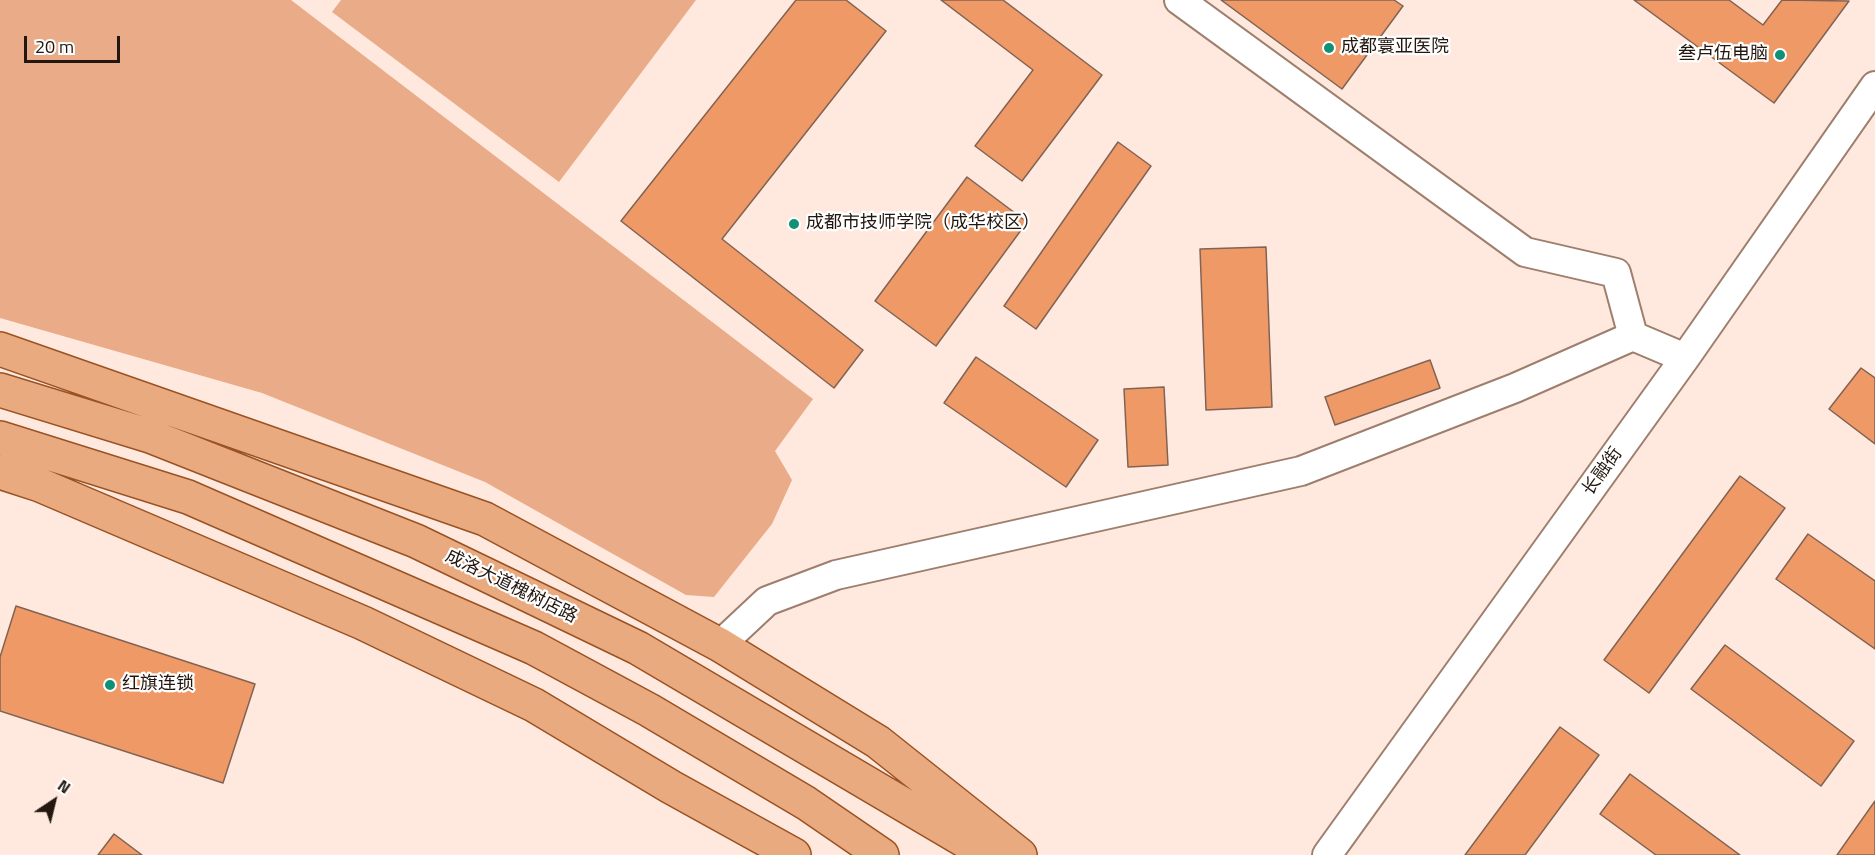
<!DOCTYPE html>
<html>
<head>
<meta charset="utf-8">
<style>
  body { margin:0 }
  #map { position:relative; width:1875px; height:855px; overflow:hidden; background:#ffe9de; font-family:"Titillium Web",sans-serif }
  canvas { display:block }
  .north { position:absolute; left:24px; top:771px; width:60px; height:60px; -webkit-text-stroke:4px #fff; paint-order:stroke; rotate:35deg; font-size:16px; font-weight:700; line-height:24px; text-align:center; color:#231710 }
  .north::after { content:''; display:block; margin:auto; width:21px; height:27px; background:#231710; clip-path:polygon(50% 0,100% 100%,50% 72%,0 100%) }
  .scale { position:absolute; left:24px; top:36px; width:96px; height:27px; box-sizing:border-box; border:3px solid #231710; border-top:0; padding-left:8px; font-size:18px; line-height:21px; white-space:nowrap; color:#231710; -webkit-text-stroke:4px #fff; paint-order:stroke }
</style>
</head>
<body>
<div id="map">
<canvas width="1875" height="855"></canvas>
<div class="north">N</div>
<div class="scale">20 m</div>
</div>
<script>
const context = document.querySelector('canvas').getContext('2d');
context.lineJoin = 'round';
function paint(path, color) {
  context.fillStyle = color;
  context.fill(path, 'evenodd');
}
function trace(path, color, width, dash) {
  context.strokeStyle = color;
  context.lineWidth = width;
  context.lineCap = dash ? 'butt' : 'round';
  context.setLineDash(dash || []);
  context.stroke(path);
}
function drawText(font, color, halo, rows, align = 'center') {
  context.font = font + ' "Titillium Web","Noto Sans SC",sans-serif';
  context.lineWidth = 4.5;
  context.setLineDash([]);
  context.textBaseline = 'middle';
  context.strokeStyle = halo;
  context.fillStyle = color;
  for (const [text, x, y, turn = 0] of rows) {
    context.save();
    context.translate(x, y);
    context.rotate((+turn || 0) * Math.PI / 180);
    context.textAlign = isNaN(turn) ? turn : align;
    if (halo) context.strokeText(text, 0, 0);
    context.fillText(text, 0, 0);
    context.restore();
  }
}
const green = new Path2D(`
  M0,0H291L813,399L775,451L792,480L772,524L714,597L686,595L485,482L262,393L0,318Z
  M341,0H696L559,182L332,12Z`);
const building = new Path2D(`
  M796,0H846L886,31L722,239L863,350L834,388L621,221Z
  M941,0H1003L1102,75L1022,181L975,146L1033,70Z
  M1221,0H1394L1403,6L1342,89Z
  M1634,0H1729L1763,25L1782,0L1849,1L1774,103Z
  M1118,142L1151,166L1036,329L1004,306Z
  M967,177L1027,222L936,346L875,301Z
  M1266,247L1272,407L1206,410L1200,249Z
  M976,357L1098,440L1066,487L944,403Z
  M1430,360L1440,388L1335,425L1325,397Z
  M1861,368L1875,378V444L1829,409Z
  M1164,387L1168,465L1128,467L1124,389Z
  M1740,476L1785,508L1649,693L1604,660Z
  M1808,534L1875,581V649L1776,579Z
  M16,606L255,684L223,783L0,711V657Z
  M1725,645L1854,741L1821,786L1691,689Z
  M1560,727L1599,755L1525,855H1465Z
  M1630,774L1740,855H1656L1600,814Z
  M1875,801V855H1837Z
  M114,834L142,855H98Z`);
const street = new Path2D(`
  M1179,0L1525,252L1616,273L1633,336
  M720,645L767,601L836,575L1301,471L1515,388L1633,336L1685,358
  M1327,855L1685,358L1875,86`);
const primary = new Path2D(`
  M0,349L485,519L720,645L878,742L1020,855
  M0,390L150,436L416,541L638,648L989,855
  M0,438L188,497L534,648L649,710L806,803L882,855
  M0,472L40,485L363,623L534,705L671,787L794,855`);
const markers = [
  [1329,48,6,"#109077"],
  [1780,55,6,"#109077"],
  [794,224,6,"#109077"],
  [110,685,6,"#109077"]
];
const poiNames = [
  ["成都寰亚医院",1341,48],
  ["叁卢伍电脑",1768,55,"right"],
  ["成都市技师学院（成华校区）",806,224],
  ["红旗连锁",122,685]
];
const streetNames = [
  ["长融街",1603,472,-54],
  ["成洛大道槐树店路",511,587,26]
];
paint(green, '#e9ab88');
paint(building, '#ef9967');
trace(building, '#826353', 1.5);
trace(street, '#9e7e6d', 32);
trace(primary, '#9a5222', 36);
trace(street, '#fff', 28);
trace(primary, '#e9aa80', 33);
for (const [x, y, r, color] of markers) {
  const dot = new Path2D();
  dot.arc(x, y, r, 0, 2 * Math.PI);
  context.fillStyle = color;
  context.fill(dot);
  trace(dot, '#fff', 2);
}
drawText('18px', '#231710', '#fff', poiNames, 'left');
drawText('18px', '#231710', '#fff', streetNames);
</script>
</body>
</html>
